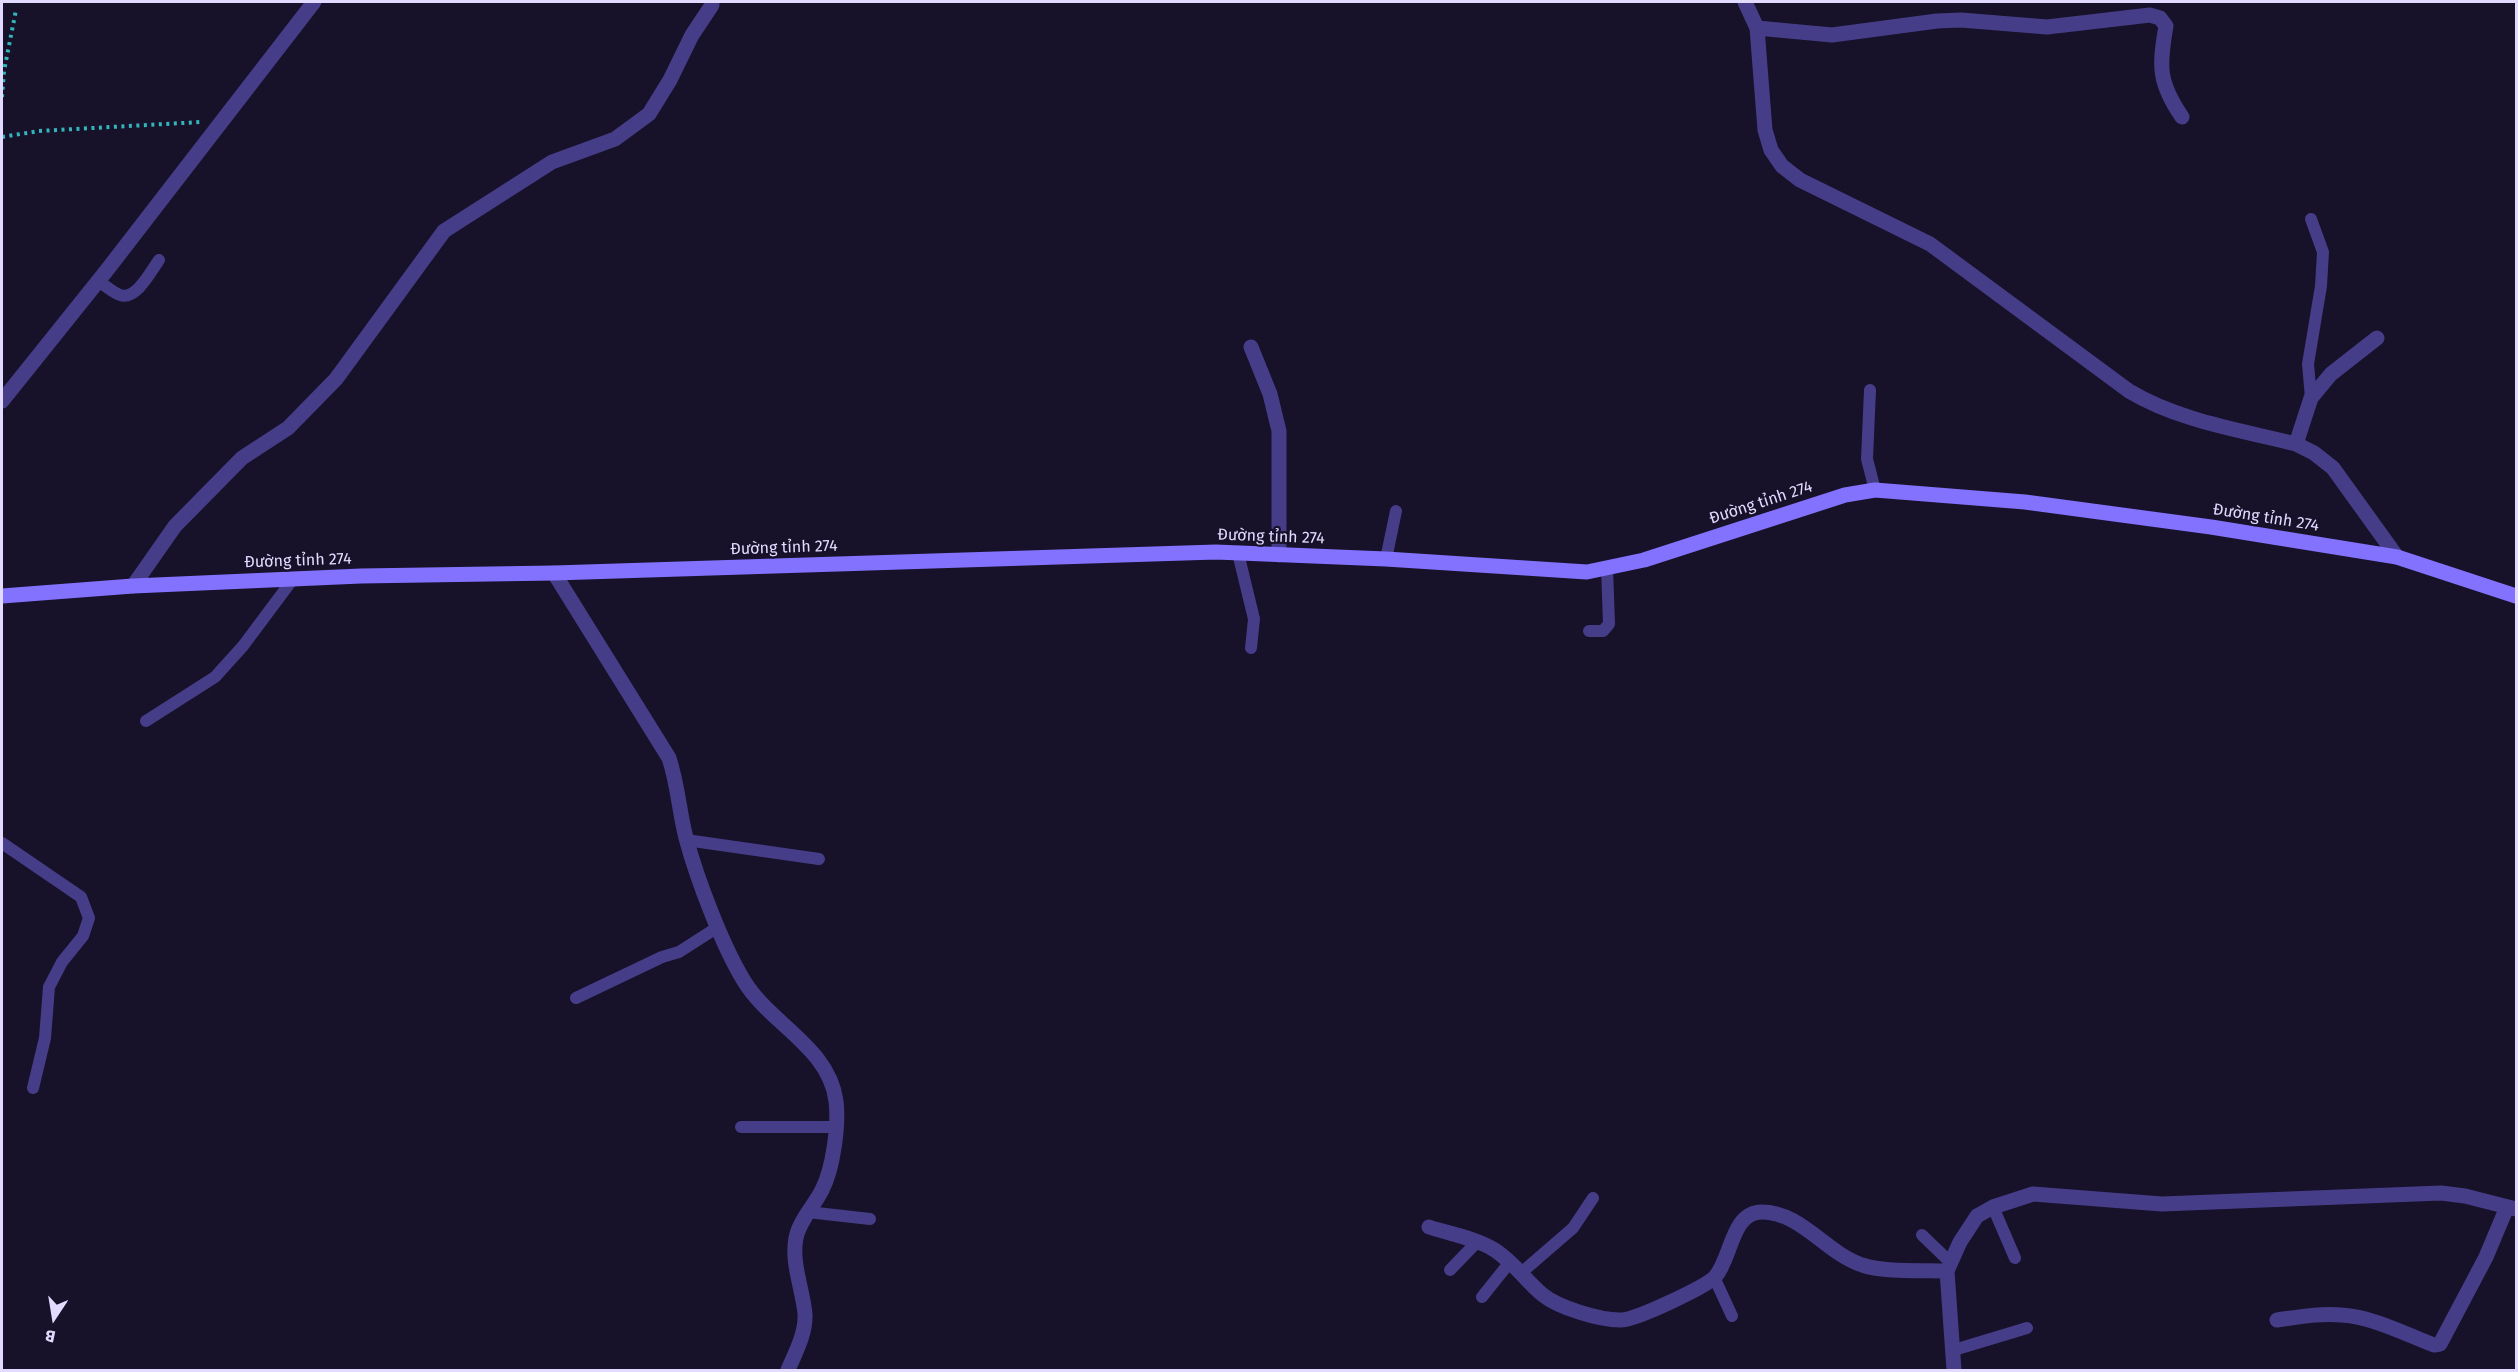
<!DOCTYPE html>
<html>
<head>
<meta charset="utf-8">
<style>
  body { margin:0 }
  #map { position:relative; width:2518px; height:1372px; overflow:hidden; background:#17112a; font-family:"Fira Sans",sans-serif }
  canvas { display:block }
  .frame { position:absolute; inset:0; border:3px solid #e2daff; pointer-events:none }
  .north { position:absolute; left:24px; top:1288px; width:60px; height:60px; -webkit-text-stroke:4px #17112a; paint-order:stroke; rotate:192deg; font-size:16px; font-weight:700; line-height:24px; text-align:center; color:#e2daff }
  .north::after { content:''; display:block; margin:auto; width:21px; height:27px; background:#e2daff; clip-path:polygon(50% 0,100% 100%,50% 72%,0 100%) }
</style>
</head>
<body>
<div id="map">
<canvas width="2518" height="1372"></canvas>
<div class="frame"></div>
<div class="north">B</div>
</div>
<script>
const context = document.querySelector('canvas').getContext('2d');
context.lineJoin = 'round';
function trace(path, color, width, dash) {
  context.strokeStyle = color;
  context.lineWidth = width;
  context.lineCap = dash ? 'butt' : 'round';
  context.setLineDash(dash || []);
  context.stroke(path);
}
function drawText(font, color, halo, rows, align = 'center') {
  context.font = font + ' "Fira Sans",sans-serif';
  context.lineWidth = 4.5;
  context.setLineDash([]);
  context.textBaseline = 'middle';
  context.strokeStyle = halo;
  context.fillStyle = color;
  for (const [text, x, y, turn = 0] of rows) {
    context.save();
    context.translate(x, y);
    context.rotate((+turn || 0) * Math.PI / 180);
    context.textAlign = isNaN(turn) ? turn : align;
    if (halo) context.strokeText(text, 0, 0);
    context.fillText(text, 0, 0);
    context.restore();
  }
}
const path = new Path2D(`
  M2,97L4,71L16,10
  M2,137L39,131L201,122`);
const lane = new Path2D(`
  M2311,219L2323,252L2321,286L2308,364L2311,398
  M98,281C105,285 112,292 120,295C136,301 151,271 159,260
  M1870,390L1867,459L1875,490
  M1238,553L1254,619L1251,648
  M1386,559L1396,511
  M1589,631H1603L1609,624L1607,567
  M146,721L215,677L243,646L293,579
  M686,840L819,859
  M2,843L81,897L89,918L83,936L62,962L49,987L45,1038L33,1088
  M576,998L662,957L679,952L718,927
  M741,1127H837
  M1993,1207L2015,1258
  M808,1212L870,1219
  M1922,1235L1951,1263
  M1450,1270L1477,1242
  M1521,1273L1573,1228L1593,1198
  M1714,1277L1732,1316
  M1482,1297L1510,1262
  M1954,1350L2027,1328`);
const street = new Path2D(`
  M1745,2L1757,28L1765,130L1771,150L1782,166L1800,180L1930,244L2129,391C2179,421 2240,430 2296,444L2314,453L2333,468L2397,557
  M1757,28L1832,35L1937,21L1961,20L2047,27L2150,15L2160,18L2166,26C2159,66 2158,82 2182,117
  M1251,347L1270,394L1279,431V555
  M2,401L107,270L314,2
  M2296,444L2311,398L2331,374L2377,338
  M554,573L669,758C678,785 679,811 686,838C697,879 722,945 744,981C770,1024 829,1047 836,1101C839,1125 833,1169 822,1190C814,1206 799,1221 796,1238C791,1263 803,1290 805,1314C806,1334 795,1353 788,1370
  M133,586L175,526L242,458L288,428L336,379L444,231L552,162L615,139L649,114L670,80L692,35L712,5
  M1429,1227C1450,1234 1475,1238 1493,1249C1513,1261 1526,1281 1543,1295C1559,1308 1600,1320 1620,1320C1634,1321 1705,1287 1715,1277C1732,1258 1731,1212 1762,1212C1801,1212 1826,1253 1862,1265C1888,1273 1920,1270 1947,1271
  M2277,1320C2299,1317 2320,1313 2342,1315C2373,1317 2405,1334 2434,1345L2440,1344L2486,1257L2507,1207
  M1954,1370L1947,1271L1960,1242L1977,1216L1993,1207L2033,1194L2162,1204L2441,1193L2465,1196L2516,1209`);
const secondary = new Path2D(`
  M2,596L133,586L361,576L554,573L1216,552L1386,559L1587,572L1644,560L1845,495L1875,490L2025,502L2211,527L2397,557L2516,596`);
const streetNames = [
  ["Đường tỉnh 274",1761,503,-18],
  ["Đường tỉnh 274",2266,518,9],
  ["Đường tỉnh 274",1271,537,2],
  ["Đường tỉnh 274",784,548,-2],
  ["Đường tỉnh 274",298,561,-2]
];
trace(path, '#32b6bb', 4, [3, 4.5]);
trace(lane, '#463d88', 12);
trace(street, '#463d88', 15);
trace(secondary, '#8372fd', 15);
drawText('16px', '#e2daff', '#17112a', streetNames);
</script>
</body>
</html>
